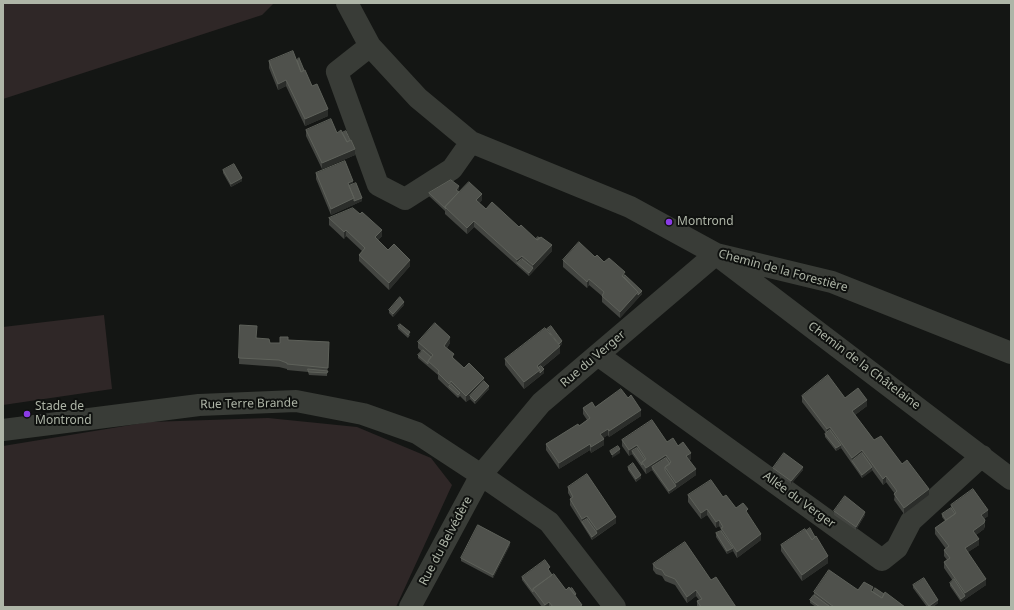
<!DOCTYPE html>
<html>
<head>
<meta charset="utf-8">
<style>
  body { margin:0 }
  #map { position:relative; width:1014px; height:610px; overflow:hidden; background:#141614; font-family:"Noto Sans",sans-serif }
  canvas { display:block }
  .frame { position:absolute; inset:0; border:4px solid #aeb5a7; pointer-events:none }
</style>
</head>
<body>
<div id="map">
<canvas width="1014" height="610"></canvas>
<div class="frame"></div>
</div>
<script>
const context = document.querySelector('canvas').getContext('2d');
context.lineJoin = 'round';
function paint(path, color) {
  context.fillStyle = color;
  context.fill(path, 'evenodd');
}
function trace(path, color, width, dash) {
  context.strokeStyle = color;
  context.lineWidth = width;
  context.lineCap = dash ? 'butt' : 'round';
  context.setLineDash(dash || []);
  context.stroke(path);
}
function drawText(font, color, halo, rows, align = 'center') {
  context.font = font + ' "Noto Sans",sans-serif';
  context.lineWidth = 4;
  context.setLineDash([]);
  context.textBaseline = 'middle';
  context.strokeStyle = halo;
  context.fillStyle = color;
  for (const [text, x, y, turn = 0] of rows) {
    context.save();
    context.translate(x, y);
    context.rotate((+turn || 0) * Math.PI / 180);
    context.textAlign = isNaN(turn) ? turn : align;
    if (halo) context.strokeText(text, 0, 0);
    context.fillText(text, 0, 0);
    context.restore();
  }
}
const green = new Path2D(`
  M3,3H274L262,15L3,99Z
  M104,315L112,389L3,405V327Z
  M268,418L357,427L431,458L452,485L396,607H3V446L149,422Z`);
const minor = new Path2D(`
  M347,3L370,46L418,98L471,142L630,207L716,254L832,282L1011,353
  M370,46L337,72L378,185L405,199L452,169L471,142
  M722,259L1011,479
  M598,355L882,560L897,548L911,521L982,456
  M3,430L199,405L296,401L363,414L417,433L481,475L549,522L615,607
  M410,607L481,475L541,403L716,254`);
const wall = new Path2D(`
  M297,60L304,70L328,116L305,126L286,86L278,90L269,68V61Z
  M306,130L337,133L355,155L322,169L306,136Z
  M223,170L242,181L231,187L223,173Z
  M316,173L353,184L362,201L331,215L316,179Z
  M459,190L457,191L459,192L482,200L479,203L486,209L519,227L536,239L552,251L529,276L474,227L467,234L445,214V211L429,196V193Z
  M329,218L382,236L378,240L388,250L410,266L389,290L359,261V255L362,251L346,236L344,239L329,225Z
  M595,257L604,262L625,275L642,294L620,318L602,302V296L589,285L587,288L563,267V260Z
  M404,305L393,317L389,313V310Z
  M240,325L257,338L270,343H280L288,340L329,348L327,376L309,375L308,372L287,370V369L279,367L239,364Z
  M398,326L410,335L408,338L398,329Z
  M418,342L450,343L447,348L454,359L464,368L484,381L489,389L475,404L470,399L466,402L460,396L458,398L438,379V375L418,358V355L422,352L418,348Z
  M562,344L560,346V353L542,368L544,373L524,389L505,365V359Z
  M802,396L845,398L867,406L855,415L874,440L902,464L929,495L904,514L894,500L895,494L886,482L883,485L872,470L862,478L841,448L836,451L825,437V434L826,433L802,402Z
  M595,407L641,416L609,437L608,435L603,438L604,445L591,453L590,450L559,469L546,450V444L579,426L587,420L583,414V408Z
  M622,440L667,442L678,446L691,459L689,460L696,475L669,494L652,470L646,474L632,454L629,456L622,446Z
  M628,467L641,478L636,482L628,470Z
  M773,468L803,470L791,484L773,471Z
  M568,487L616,523L592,540L570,505V499L571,498L568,493Z
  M688,495L723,497L736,508L748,514L761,540L737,558L733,551L727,554L716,537V533L721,531V529L719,526L716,528L707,515L701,519L688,502Z
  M951,505L988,516L984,519L985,526L984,529L976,535L979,545L968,552L986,585L961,602L950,586V583L953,581L944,568V562L947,560L944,556V550L946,549L935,534V528L945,521L942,517V514L951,508Z
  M834,511L865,515L856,530L834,515Z
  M510,545L493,578L461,561V558Z
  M781,545L828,563L802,581L781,551Z
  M653,564L711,580L736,607H697V601L699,600L696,596L687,603L675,585L665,581L662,576L656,574L653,570Z
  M550,570L549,571L552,575L566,590L576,597L582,607H542L522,580V577Z
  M913,585L938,603L933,607H927L913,588Z
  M858,590L873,591L884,594L905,607H816L810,603V600L814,595V592Z`);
const shadedWall = new Path2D(`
  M286,80V86L278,90V84Z
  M328,109V116L305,126V119Z
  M355,149V155L322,169V163Z
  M242,178V181L231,187V184Z
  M353,181V187L349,189L348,183Z
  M459,186V190L456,193V190Z
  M482,194V200L476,206V200Z
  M354,198H362V201L331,215V209Z
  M474,221V227L467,234V228Z
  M346,230V236L344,239V232Z
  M382,230V236L375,243V237Z
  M552,245V251L529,276V273L533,268V265Z
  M522,256V262L517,263V260Z
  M410,260V266L389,290V283Z
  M589,279V285L587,288V282Z
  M642,291V294L620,318V312L638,292Z
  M404,302V305L393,317V314Z
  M450,337V343L444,352V346Z
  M562,341V344L557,349V345Z
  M560,346V353L538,371L537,366Z
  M544,369V373L540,376V373Z
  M540,370V376L524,389V382Z
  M484,378V384L470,396V399L466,402V396Z
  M489,386V389L475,404V401Z
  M867,400V406L852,417V411Z
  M641,410V416L609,437V431Z
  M830,427V433L827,435V429Z
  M608,429V435L600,440V434Z
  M604,439V445L591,453V447Z
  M590,444V450L559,469V463Z
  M637,445V451H632V454L629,456V450Z
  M841,445V448L836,451V448Z
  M620,449V453L612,458V455Z
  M862,450V456L852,461V458Z
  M691,453V459L686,463V456Z
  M666,455V461L652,467V470L646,474V468Z
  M803,467V470L791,484V481Z
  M872,467V471L862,478V475Z
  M696,469V475L676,489V483Z
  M641,475V478L636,482V479Z
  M886,476V482L883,485V479Z
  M676,486V489L669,494V491Z
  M929,489V495L904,514V508Z
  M707,509V515L701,519V513Z
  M988,510V516L981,521V515Z
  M865,512V515L856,530V527Z
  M587,516V522H582V525V519Z
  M616,517V523L597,536V530Z
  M719,520V526L716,528V522Z
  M985,520L984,529L973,537V531Z
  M597,533V536L592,540V537Z
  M761,534V540L737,558V552Z
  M979,539V545L965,554V548Z
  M510,542V545L493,578V575Z
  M733,548V551L727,554V551Z
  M828,556V563L802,581V575Z
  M986,579V585L961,602V599L965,596V593Z
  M696,590V596L687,603V597Z
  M938,600V603L933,607H929Z
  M549,602V607H545V605Z`);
const building = new Path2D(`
  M293,51L301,72L305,70L312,86L317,84L328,109L305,119L286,80L278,84L269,61Z
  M299,58L304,70L301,72L297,60Z
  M331,119L337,133L341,130L347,142L351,140L355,149L322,163L306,130Z
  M346,131L350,140L347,142L342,133Z
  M345,161L353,181L348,183L354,198L331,209L316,173Z
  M234,164L242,178L231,184L223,170Z
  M451,180L459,186L456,190L459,192L445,207L446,209L429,193Z
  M469,182L482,194L476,200L486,209L492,202L519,227L521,225L537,240L541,237L552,245L533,265L522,256L517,260L474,221L467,228L445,207Z
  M356,183L362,198L354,201V198L349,186Z
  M353,208L360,214L362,212L382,230L375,237L388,250L394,244L410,260L389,283L359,255L365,248L346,230L344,232L329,218Z
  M538,237L540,238L537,240L536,239Z
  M579,242L595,257L597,255L604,262L609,258L625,272L622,276L638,292L620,312L602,296L604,292L589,279L587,282L563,260Z
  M522,259L533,268L529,273L517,263Z
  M625,275L642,291L638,295V292L624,277Z
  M400,297L404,302L393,314L389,310Z
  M435,323L450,337L444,346L454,354L452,357L464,368L469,363L484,378L466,396L451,381L449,384L438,373L439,371L428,361L433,355L418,342Z
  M400,324L410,332L408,335L398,326Z
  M240,325L257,326L256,338L269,339L270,343H280V337H288V340L329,342L328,368L287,364V363L279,360L239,358Z
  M551,326L562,341L559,344L547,329Z
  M545,328L560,346L537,366L540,370L524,382L505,359Z
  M423,350L431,357L428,361V364L418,355Z
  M541,366L544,369L540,373V370L538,368Z
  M308,369L328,371L327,373L309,372Z
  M828,375L845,398L858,388L867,400L852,411L874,440L881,436L902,464L907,460L929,489L904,508L894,494L897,491L886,476L883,479L862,450L852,458L830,427L827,429L802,396Z
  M484,381L489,386L475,401L470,396Z
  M451,384L460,393L458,395L449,387Z
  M621,389L628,398L631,395L641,410L609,431L608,429L600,434L604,439L591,447L590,444L559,463L546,444L578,424L579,426L590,418L583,408L592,402L595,407Z
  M652,420L667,442L673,438L678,446L683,442L691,453L686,456L696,469L676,483L665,467L671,462L666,455L646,468L642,462L646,459L637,445L629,450L622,440Z
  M830,430L841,445L836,448L825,434Z
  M618,446L620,449L612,455L610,451Z
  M637,448L645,460L642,462V465L632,451Z
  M784,453L803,467L791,481L773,468Z
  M862,453L872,467L862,475L852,461Z
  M666,458L670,464L665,467V470L676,486L669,491L652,467Z
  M633,463L641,475L636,479L628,467Z
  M587,474L616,517L597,530L587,516L582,519L570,499L573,497L568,487Z
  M711,480L723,497L726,495L736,508L743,503L748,509L746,511L761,534L737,552L721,528L723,527L719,520L716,522L707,509L701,513L688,495Z
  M973,489L988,510L981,515L985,520L984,523L973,531L979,539L965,548L986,579L965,593L944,562L950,558L944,550L949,546L935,528L956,513L951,505Z
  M845,496L865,512L856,527L834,511Z
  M951,508L955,514L946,520L942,514Z
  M587,519L597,533L592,537L582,522Z
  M478,525L510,542L493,575L461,558Z
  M810,528L815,537L812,540L806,531Z
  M805,529L812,540L816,536L828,556L802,575L781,545Z
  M721,531L733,548L727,551L716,533Z
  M685,542L711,580L716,577L736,607H701L697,601L702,599L696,590L687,597L675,579L665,575L662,570L656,568L653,564Z
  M545,560L550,567L548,569L552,575L533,589V592L522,577Z
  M829,570L858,590L864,582L873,587L871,591L882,598L885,592L905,607H834L814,592Z
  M554,574L566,590L569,587L582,605L579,607H553L549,602L545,605L533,589Z
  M924,578L938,600L929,606L913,585Z
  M954,579L965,596L961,599L950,583Z
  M572,588L576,594L575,595L570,589Z
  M875,588L884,594L882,598L873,592Z
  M814,595L829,606L828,607H820L810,600Z`);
const markers = [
  [669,222,4,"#8b3be7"],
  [27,414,4,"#8b3be7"]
];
const poiNames = [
  ["Montrond",677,222],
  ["Stade de",35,407],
  ["Montrond",35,421]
];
const streetNames = [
  ["Chemin de la Forestière",783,271,15],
  ["Rue du Verger",593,359,-40],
  ["Chemin de la Châtelaine",864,366,37],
  ["Rue Terre Brande",249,404,-1],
  ["Allée du Verger",799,500,36],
  ["Rue du Belvédère",446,541,-62]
];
paint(green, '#2f2727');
trace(minor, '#393c37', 22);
paint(wall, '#434541');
paint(shadedWall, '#2b2d2a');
paint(building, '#4f514c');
trace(building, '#5e615a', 1);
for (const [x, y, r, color] of markers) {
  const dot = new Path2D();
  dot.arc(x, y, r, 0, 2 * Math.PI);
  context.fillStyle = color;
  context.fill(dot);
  trace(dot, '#0f110f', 1.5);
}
drawText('12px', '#aeb5a7', '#0f110f', poiNames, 'left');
drawText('12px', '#aeb5a7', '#0f110f', streetNames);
</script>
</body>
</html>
